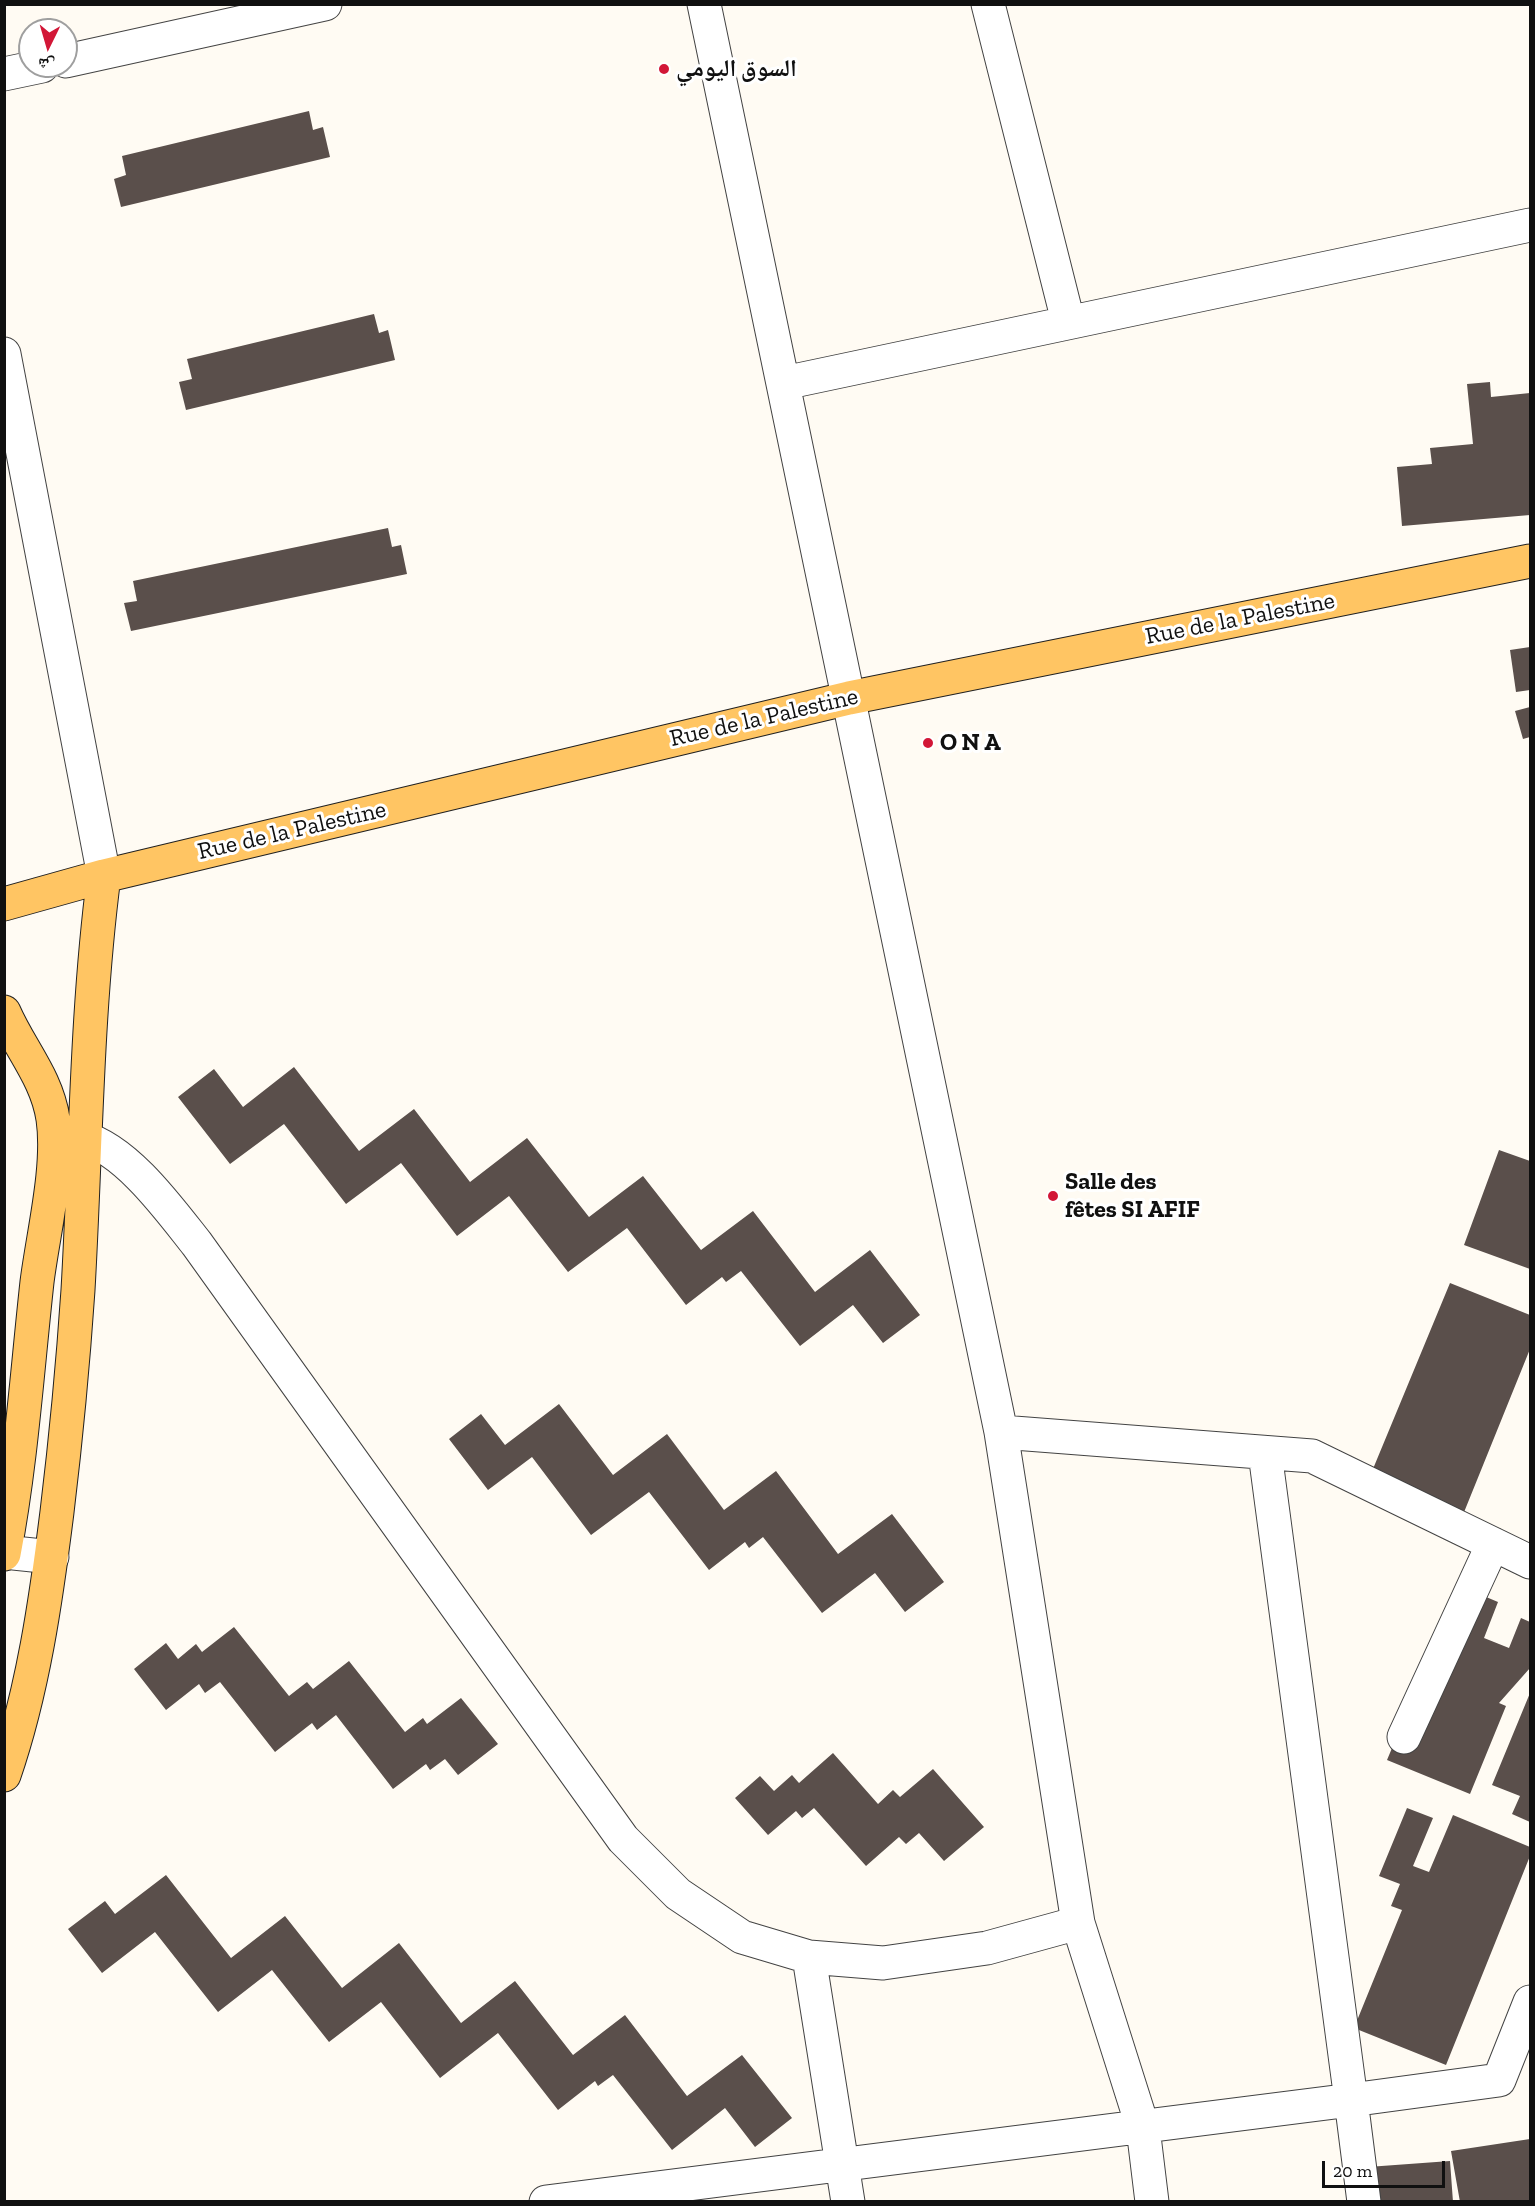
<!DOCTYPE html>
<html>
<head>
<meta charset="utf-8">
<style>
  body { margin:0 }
  #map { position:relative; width:1535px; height:2206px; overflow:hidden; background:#fffbf3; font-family:"Zilla Slab","Noto Naskh Arabic",serif }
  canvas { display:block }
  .frame { position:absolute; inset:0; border:6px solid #101010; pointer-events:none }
  .north { position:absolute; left:18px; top:18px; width:60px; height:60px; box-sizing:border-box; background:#fff; border:2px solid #9f9f9f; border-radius:50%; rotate:185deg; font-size:16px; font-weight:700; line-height:24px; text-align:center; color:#101010 }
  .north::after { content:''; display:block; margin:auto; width:21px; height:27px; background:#d21737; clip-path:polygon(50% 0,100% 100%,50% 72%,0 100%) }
  .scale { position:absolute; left:1322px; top:2161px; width:123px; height:27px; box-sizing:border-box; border:3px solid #101010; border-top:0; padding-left:8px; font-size:18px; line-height:21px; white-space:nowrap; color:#101010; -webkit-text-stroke:4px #fff; paint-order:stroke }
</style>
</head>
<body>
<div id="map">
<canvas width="1535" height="2206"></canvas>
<div class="frame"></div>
<div class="north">ش</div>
<div class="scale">20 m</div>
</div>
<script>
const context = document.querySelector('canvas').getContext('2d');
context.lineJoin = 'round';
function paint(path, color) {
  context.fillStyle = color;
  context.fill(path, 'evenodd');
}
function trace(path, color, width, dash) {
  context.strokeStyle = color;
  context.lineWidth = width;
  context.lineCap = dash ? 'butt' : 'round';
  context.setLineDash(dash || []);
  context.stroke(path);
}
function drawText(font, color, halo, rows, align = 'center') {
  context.font = font + ' "Zilla Slab","Noto Naskh Arabic",serif';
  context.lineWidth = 6;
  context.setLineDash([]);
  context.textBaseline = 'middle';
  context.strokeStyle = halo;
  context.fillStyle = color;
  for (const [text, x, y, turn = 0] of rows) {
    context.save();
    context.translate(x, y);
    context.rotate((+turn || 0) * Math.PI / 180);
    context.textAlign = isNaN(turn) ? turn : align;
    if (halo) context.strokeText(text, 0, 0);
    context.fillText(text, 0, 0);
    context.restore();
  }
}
const building = new Path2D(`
  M309,111L313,130L323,127L330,157L121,207L114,179L126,175L122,156Z
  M374,314L379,333L388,330L395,360L186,410L179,382L192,379L187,359Z
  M1490,382L1491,397L1530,393V515L1402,526L1397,467L1432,464L1430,448L1473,444L1467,384Z
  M388,528L392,547L401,545L407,574L131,631L124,603L137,601L133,581Z
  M1530,647V690L1516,692L1510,650Z
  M1530,707V737L1523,739L1515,711Z
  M294,1067L359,1151L414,1109L470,1182L527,1138L589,1217L643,1176L701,1250L753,1211L815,1292L870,1250L920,1315L883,1343L853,1305L800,1346L741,1271L726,1282L722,1277L686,1305L627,1228L568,1272L509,1196L457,1236L401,1163L346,1204L284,1124L230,1164L178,1097L214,1069L243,1107Z
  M1499,1150L1530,1161V1269L1464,1245Z
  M1450,1283L1530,1315V1349L1456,1532L1363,1493Z
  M559,1404L613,1475L667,1434L724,1510L776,1471L838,1554L892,1514L944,1582L905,1612L875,1573L822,1613L763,1537L749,1548L745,1542L709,1570L649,1492L591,1535L532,1457L488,1490L449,1439L481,1414L505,1445Z
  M1460,1586L1498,1602L1484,1638L1509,1648L1521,1618L1530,1622V1668L1499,1703L1506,1706L1470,1794L1387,1760Z
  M234,1627L289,1696L307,1682L313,1689L349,1661L405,1732L423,1718L427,1724L461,1698L498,1744L458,1775L445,1759L430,1770L426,1764L393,1789L336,1715L317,1730L312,1723L275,1752L220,1682L205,1693L199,1684L166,1710L134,1669L166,1643L178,1659L196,1644L202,1652Z
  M1530,1693V1822L1512,1814L1520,1796L1492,1785Z
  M833,1753L878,1804L893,1790L900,1797L933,1769L984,1827L944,1861L919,1833L906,1844L899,1837L866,1866L814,1808L802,1818L796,1811L768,1835L735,1798L760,1776L774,1791L792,1775L799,1783Z
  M1407,1808L1433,1818L1413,1866L1429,1872L1453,1815L1530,1847V1856L1446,2065L1354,2028L1402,1910L1391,1906L1400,1884L1379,1876Z
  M166,1875L231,1958L285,1916L342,1988L399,1943L461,2023L515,1981L573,2055L625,2015L687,2096L742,2055L792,2118L755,2147L725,2108L672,2150L613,2075L598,2086L595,2081L558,2110L498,2033L440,2078L381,2002L329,2042L272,1970L218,2012L155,1932L102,1973L68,1929L105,1901L115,1914Z
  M1530,2139V2202H1460L1451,2151Z
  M1450,2161L1453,2202H1356L1354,2168Z`);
const minor = new Path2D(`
  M704,4L1001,1432L1078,1923L1143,2128L1152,2202
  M988,4L1068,321
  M66,61L325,4
  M4,74L42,66
  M4,354L104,876
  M784,383L1530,225
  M60,1135C68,1136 76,1136 83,1138C127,1150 170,1210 197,1244L623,1839L678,1894L742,1937L809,1957L883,1963L987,1948L1078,1923
  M1001,1432L1312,1456L1530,1562
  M1265,1453L1351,2100L1499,2080L1530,2002
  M4,1552L52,1557
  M1404,1737L1493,1544
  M809,1957L848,2202
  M546,2202L1351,2100L1364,2202`);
const major = new Path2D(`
  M4,904L104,876L849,698L1530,561
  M4,1012C20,1049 47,1078 53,1119C60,1167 43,1234 37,1282C27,1373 21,1464 4,1554
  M4,1775C33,1691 46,1600 57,1512C66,1438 73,1364 78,1290C86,1152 86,1014 104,876`);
const markers = [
  [664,69,6,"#d21737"],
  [928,743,6,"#d21737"],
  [1053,1196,6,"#d21737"]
];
const poiNames = [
  ["السوق اليومي",676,69],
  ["O N A",940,743],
  ["Salle des",1065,1182],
  ["fêtes SI AFIF",1065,1210]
];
const streetNames = [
  ["Rue de la Palestine",1240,619,-11],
  ["Rue de la Palestine",764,718,-13],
  ["Rue de la Palestine",292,831,-13]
];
paint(building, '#5a4f4b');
trace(minor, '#434343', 35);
trace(major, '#212121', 35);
trace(minor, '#fff', 33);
trace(major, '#ffc563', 33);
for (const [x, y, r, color] of markers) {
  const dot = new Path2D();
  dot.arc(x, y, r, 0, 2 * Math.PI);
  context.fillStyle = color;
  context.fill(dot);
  trace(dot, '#fff', 2);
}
drawText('bold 24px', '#101010', '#fff', poiNames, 'left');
drawText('24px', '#101010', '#fff', streetNames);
</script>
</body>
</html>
